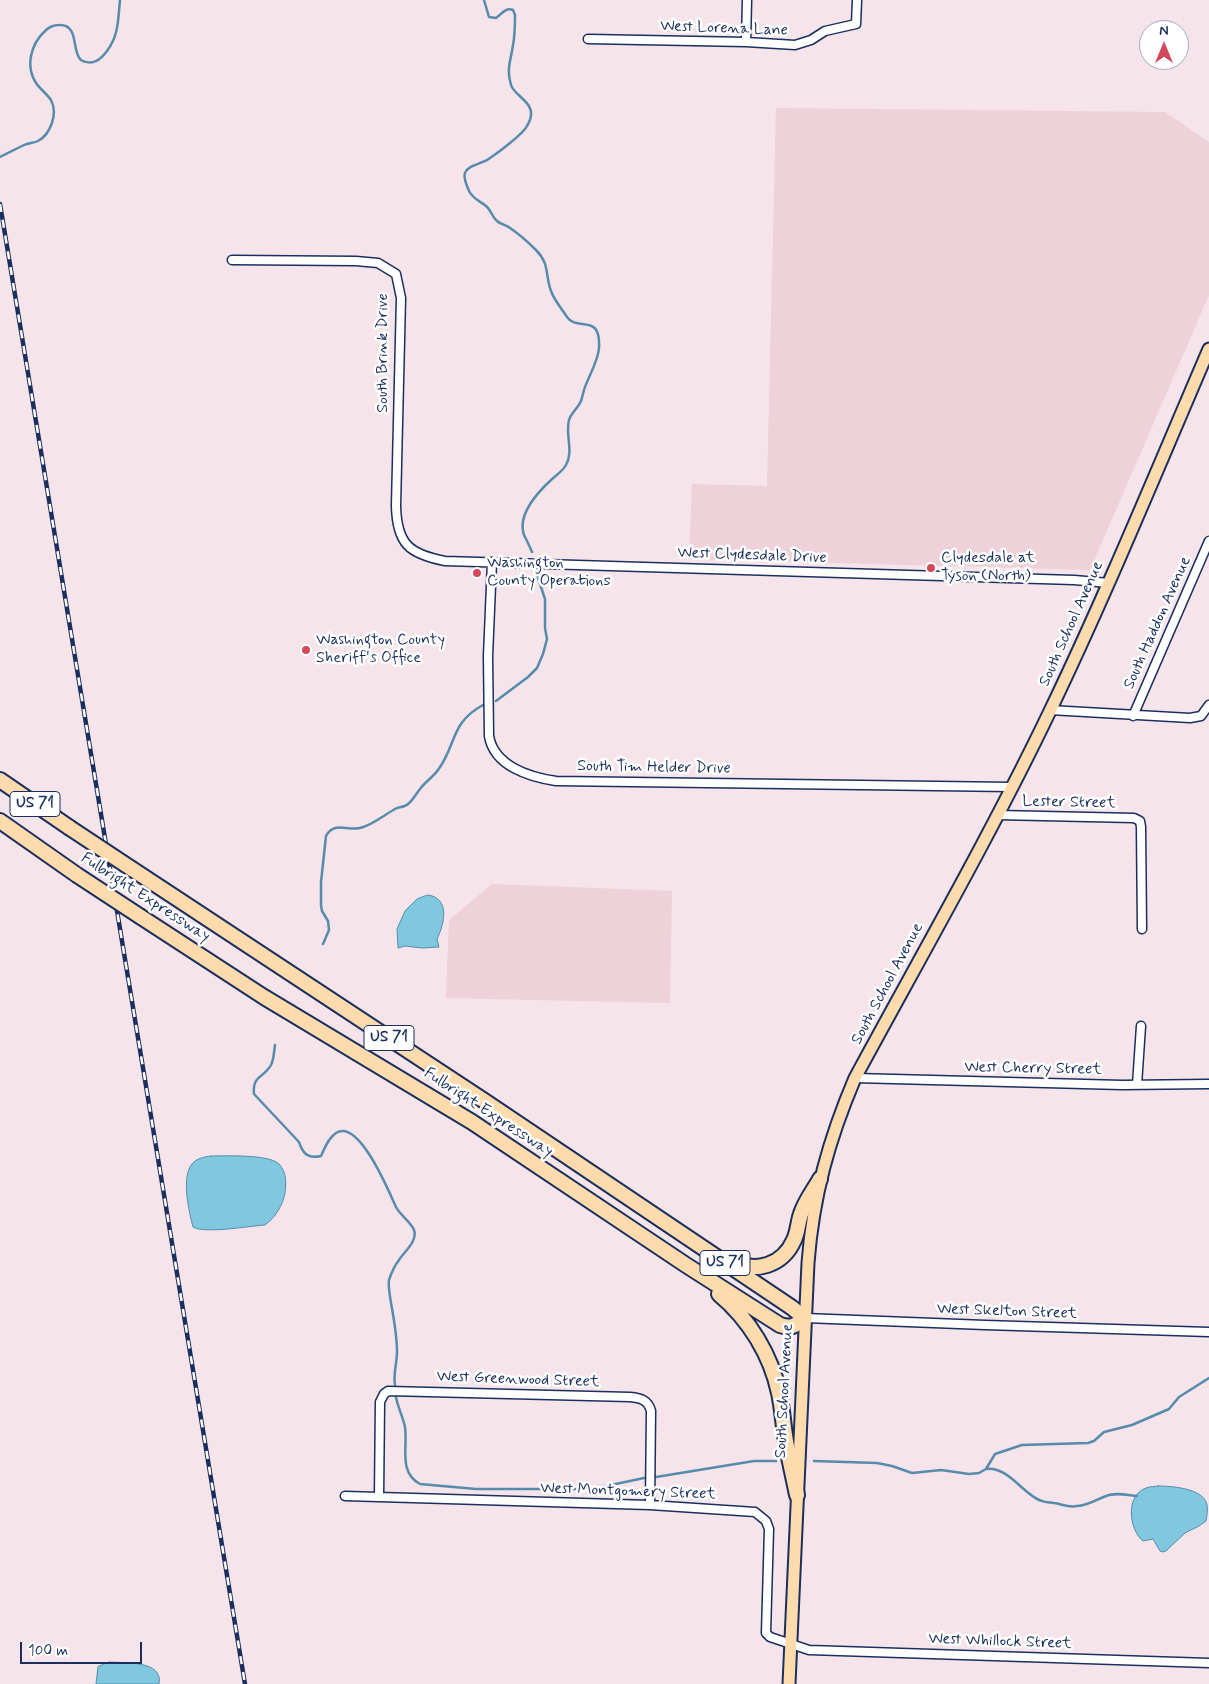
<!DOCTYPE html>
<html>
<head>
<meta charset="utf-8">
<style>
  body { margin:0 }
  #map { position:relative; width:1209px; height:1684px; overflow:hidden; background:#f5e4e9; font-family:Mynerve,sans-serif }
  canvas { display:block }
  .north { position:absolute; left:1139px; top:20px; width:50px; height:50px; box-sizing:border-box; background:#fff; border:1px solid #a4acbf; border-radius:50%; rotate:0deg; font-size:14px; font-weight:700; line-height:20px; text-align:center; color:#1b2f5e }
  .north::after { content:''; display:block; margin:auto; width:18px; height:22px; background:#d1495b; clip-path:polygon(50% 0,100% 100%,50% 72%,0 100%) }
  .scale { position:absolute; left:20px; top:1642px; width:122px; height:22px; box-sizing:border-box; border:2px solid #1b2f5e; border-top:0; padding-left:6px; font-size:15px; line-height:18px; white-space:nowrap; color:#1b2f5e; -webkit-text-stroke:4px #fff; paint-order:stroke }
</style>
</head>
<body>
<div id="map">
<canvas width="1209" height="1684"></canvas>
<div class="north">N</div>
<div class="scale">100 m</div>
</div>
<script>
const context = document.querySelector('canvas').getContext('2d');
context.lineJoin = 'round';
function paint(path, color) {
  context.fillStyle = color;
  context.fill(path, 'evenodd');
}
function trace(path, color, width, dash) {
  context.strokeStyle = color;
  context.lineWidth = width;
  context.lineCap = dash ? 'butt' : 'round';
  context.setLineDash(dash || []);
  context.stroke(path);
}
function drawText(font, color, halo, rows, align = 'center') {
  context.font = font + ' Mynerve,sans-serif';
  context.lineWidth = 5;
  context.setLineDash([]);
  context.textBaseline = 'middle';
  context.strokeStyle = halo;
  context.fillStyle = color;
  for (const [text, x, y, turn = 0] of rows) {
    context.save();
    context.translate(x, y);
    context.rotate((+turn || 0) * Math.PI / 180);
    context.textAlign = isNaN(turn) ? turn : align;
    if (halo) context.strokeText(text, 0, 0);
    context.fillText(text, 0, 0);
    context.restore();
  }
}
const built = new Path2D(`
  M776,108L1165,112L1209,142V295L1090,570L689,559L692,484L767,486Z
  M492,884L672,891L670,1003L446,998L449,920Z`);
const water = new Path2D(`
  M428,895C451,898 444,925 437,939L439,947L422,948L405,946L398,948L397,929L405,911L417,899Z
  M211,1156C225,1156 269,1154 279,1164C287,1173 286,1182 285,1193C283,1205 275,1218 265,1225C250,1226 204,1234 193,1227C189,1212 181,1177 192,1164C197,1158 204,1157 211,1156Z
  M1158,1486C1171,1486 1204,1488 1207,1505C1208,1509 1207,1516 1206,1521L1199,1526L1185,1533L1166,1551L1163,1552L1160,1551L1153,1539L1143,1541C1129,1530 1125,1495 1146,1488C1150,1486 1155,1487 1158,1486Z
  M109,1662C123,1663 164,1660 159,1684H96L98,1667Z`);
const stream = new Path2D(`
  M484,0L489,17L496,18C502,14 505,7 513,10L515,15C515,25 515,35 513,45C511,60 506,69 511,85C515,98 541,103 527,126C523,134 499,152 490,158C483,164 469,164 465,173C463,178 467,186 469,191C473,199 480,201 486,206C491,210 492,217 497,221C500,224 506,225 510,228C519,234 528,242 536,250C550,264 545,275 551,291C554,300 562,309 567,317C577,332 601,312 599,348C598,362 588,377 584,390C583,394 582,398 581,401C578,408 571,413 569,420C565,435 574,451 566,465C562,472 556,475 551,480C537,493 517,515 524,535C527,541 530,547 532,552
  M0,157C8,153 16,149 24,145C28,143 34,143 38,141C51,134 58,113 51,100C47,94 40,89 36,83C25,66 31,44 45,31C49,27 53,25 59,25C80,24 71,52 81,60C85,63 92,63 96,61C101,59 104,55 107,51C119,35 118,19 120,0
  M496,701L528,677L537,668L543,654L547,639L545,628V599L536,572
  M323,944L329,930L328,921L322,911L321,905V882L326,836C334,821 347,831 360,828C373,825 385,814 397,808C400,807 405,807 408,804C412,801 416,794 420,789C425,782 433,777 438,770C457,744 450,723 483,705
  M275,1045C274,1051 274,1059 271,1065C264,1078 252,1075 254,1094L299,1142C303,1154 308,1159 321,1156C325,1148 328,1138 336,1133C359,1118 389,1192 396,1207C400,1215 411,1222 414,1230C418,1241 404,1252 399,1260C395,1265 391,1274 389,1280C388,1287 390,1296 391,1303C394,1319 397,1335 397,1352C397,1363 393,1374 395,1385
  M396,1397C398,1408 403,1417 405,1427C408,1447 398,1472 420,1484L476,1489H592L644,1478
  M814,1461L877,1463L892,1466L912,1473L941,1470L969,1474L979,1473L986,1469L995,1454L1022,1445L1088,1443L1094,1441L1104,1432L1132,1425L1169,1409L1179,1397L1209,1378
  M986,1469C1009,1466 1025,1497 1042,1501C1046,1503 1050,1502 1054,1503C1062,1504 1068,1508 1077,1506C1089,1505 1095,1500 1106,1496C1115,1492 1127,1495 1137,1496
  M656,1477L754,1461H776`);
const minor = new Path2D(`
  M588,39L746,42L795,45L811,40L825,31L856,24L857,0
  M746,42L747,0
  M232,260L356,261L378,263L396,274L401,298L396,506C397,544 409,554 445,561L1074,580L1109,583
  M492,562L488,656L489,736C494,766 529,777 556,781L1012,787
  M1050,710L1190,718L1201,716L1209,705
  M1133,716L1209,541
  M997,815L1134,818L1140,821L1141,827L1142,929
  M855,1078L1122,1085L1209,1084
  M1137,1085L1141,1026
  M805,1318L985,1325L1209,1332
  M345,1496L650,1505L755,1512L766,1521L769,1529L766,1633L770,1637L809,1650L1209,1663
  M379,1497L380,1402L384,1394L388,1391L630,1397C641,1398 648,1400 651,1411L650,1505`);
const primary = new Path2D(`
  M789,1684L808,1263C813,1196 829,1139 855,1078C921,956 990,836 1050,711C1107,592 1157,470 1209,349`);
const motorway = new Path2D(`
  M0,780L70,828
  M0,821L77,875
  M132,869L483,1100L791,1307L805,1318C796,1325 792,1329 780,1325L686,1265L472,1122L264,997L141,917
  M732,1261C756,1274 783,1265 794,1240C798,1232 798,1222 801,1214C805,1201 814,1190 820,1179
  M719,1294C749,1319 771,1355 779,1393C782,1407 783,1421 785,1435C788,1455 793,1475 797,1495`);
const rail = new Path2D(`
  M0,204L245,1684`);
const motorwayBridge = new Path2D(`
  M70,828L132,869
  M77,875L141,917`);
const markers = [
  [931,568,5,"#d1495b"],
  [477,573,5,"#d1495b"],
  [306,650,5,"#d1495b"]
];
const shields = [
  [35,804,50],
  [389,1038,50],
  [725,1263,50]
];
const shieldNames = [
  ["US 71",35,804],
  ["US 71",389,1038],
  ["US 71",725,1263]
];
const streetNames = [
  ["West Lorena Lane",724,29,2],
  ["South Brink Drive",384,353,-90],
  ["West Clydesdale Drive",752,556,2],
  ["South Haddon Avenue",1158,623,-66],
  ["South School Avenue",1072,624,-66],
  ["South Tim Helder Drive",654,768,1],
  ["Lester Street",1069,803,1],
  ["Fulbright Expressway",145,898,33],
  ["South School Avenue",888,984,-62],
  ["West Cherry Street",1033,1069,1],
  ["Fulbright Expressway",488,1113,33],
  ["West Skelton Street",1007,1312,2],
  ["West Greenwood Street",518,1380,2],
  ["South School Avenue",785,1391,-87],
  ["West Montgomery Street",628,1492,2],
  ["West Whillock Street",1000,1642,2]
];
const poiNames = [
  ["Clydesdale at",941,559],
  ["Tyson (North)",941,577],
  ["Washington",487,564],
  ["County Operations",487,582],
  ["Washington County",316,641],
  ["Sheriff's Office",316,659]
];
paint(built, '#eed1d9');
paint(water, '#7fc8df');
trace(water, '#578bab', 1);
trace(stream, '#578bab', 2.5);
trace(minor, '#1b2f5e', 11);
trace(primary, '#1b2f5e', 15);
trace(motorway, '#1b2f5e', 18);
trace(minor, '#fff', 8);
trace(primary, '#fedbac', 11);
trace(motorway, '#fedbac', 14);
trace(rail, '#1b2f5e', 4.5);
trace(rail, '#fff', 2.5, [8]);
trace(motorwayBridge, '#1b2f5e', 18, []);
trace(motorwayBridge, '#fedbac', 14);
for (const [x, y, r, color] of markers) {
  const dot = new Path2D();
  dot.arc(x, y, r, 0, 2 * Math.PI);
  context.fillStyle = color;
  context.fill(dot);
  trace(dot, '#fff', 2);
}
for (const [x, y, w] of shields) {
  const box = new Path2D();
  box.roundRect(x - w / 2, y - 12.5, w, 25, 4);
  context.fillStyle = '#fff';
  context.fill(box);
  trace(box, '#1b2f5e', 1);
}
drawText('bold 15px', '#1b2f5e', null, shieldNames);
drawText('16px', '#1b2f5e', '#fff', streetNames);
drawText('16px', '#1b2f5e', '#fff', poiNames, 'left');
</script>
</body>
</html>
